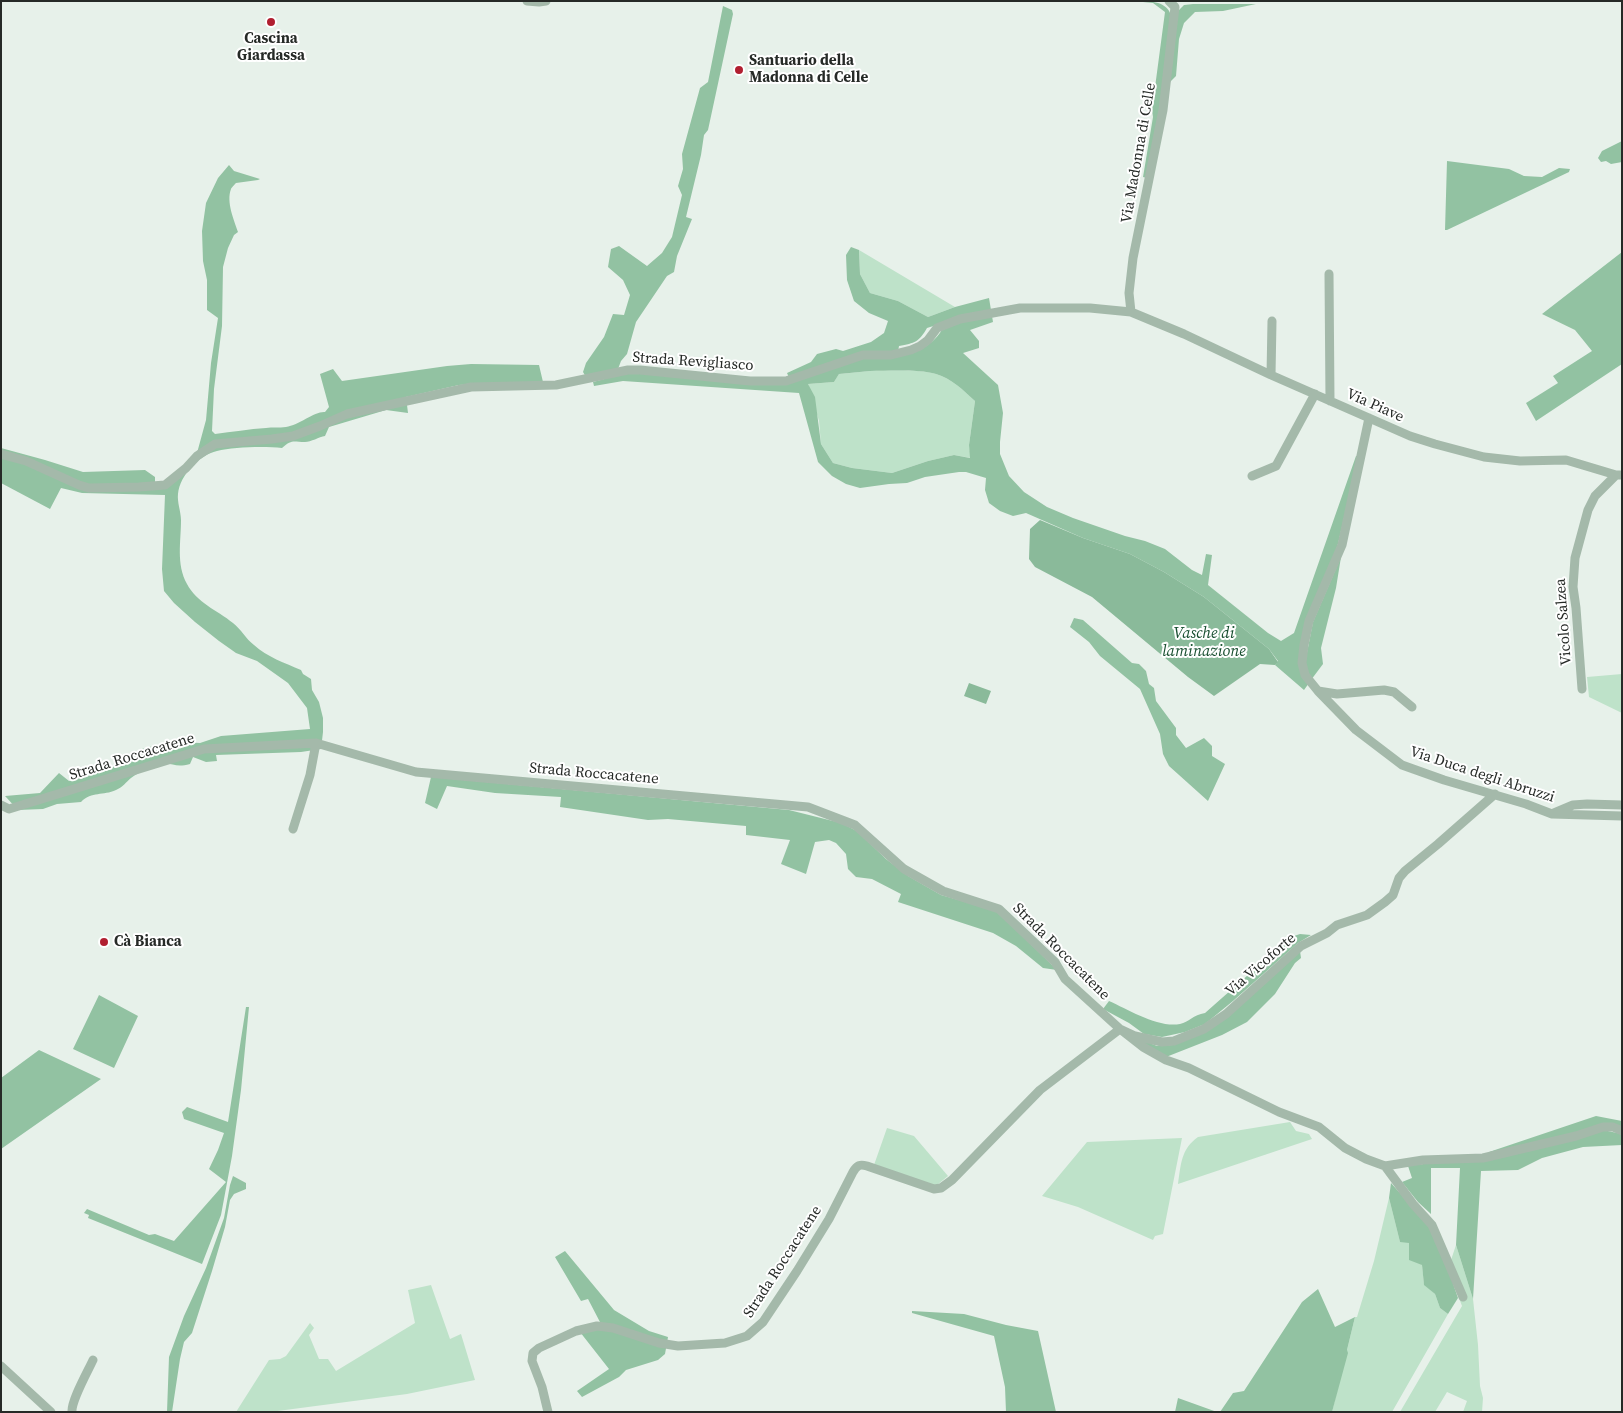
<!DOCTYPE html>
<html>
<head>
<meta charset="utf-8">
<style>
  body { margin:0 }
  #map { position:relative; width:1623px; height:1413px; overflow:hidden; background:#e7f1ea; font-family:"Source Serif 4",serif }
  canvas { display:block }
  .frame { position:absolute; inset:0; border:2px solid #262a27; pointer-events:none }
</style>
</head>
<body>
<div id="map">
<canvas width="1623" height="1413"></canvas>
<div class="frame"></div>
</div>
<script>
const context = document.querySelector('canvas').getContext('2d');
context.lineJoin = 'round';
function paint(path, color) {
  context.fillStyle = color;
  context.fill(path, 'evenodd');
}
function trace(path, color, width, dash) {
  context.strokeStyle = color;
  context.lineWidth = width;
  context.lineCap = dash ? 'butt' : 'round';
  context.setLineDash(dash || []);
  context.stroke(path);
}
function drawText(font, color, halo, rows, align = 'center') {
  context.font = font + ' "Source Serif 4",serif';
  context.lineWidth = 4;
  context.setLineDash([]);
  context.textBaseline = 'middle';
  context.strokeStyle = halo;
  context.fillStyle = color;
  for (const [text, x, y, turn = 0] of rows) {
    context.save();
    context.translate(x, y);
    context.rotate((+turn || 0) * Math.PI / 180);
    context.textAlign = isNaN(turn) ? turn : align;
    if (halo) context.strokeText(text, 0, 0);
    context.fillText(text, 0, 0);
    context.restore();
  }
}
const green = new Path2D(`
  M859,250L955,307L928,317L898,301L870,293L860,274Z
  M870,371C888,371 919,369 936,374C951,378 964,391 975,401L969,445L971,458L954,455L928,461L892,473L852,468L833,463L821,444L819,421L808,384L834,382L839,374Z
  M1622,674V713L1589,697L1587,677Z
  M1290,1122L1296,1131L1309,1134L1312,1139L1178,1184C1181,1164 1181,1149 1198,1137Z
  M887,1128L914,1136L948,1176L937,1185H929L874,1165Z
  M1182,1138L1163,1234L1155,1236L1153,1240L1078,1207L1042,1196L1087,1142Z
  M1389,1198L1400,1242H1409L1422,1265L1424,1284L1435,1294L1440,1308L1448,1314L1392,1412H1332L1355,1317H1357L1374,1261Z
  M1456,1245L1473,1299L1478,1345L1480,1386L1483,1398L1482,1412H1463L1467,1401L1447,1392L1435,1412H1400L1462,1306L1448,1269Z
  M431,1285L450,1339L461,1334L475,1380L407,1394L270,1412H236L269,1360L280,1359L286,1356L310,1323L314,1328L309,1335L319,1359H328L336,1371L415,1323L408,1290Z`);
const forest = new Path2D(`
  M1133,1C1148,1 1166,0 1171,15L1160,109L1147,178L1143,177L1153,117L1152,110L1165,12L1153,3Z
  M1193,4H1256L1223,11L1195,12L1184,23L1179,39L1176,76L1168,84L1177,12L1184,5Z
  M723,6L732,10L733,14L708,130L704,135L701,155L686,217L692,219L677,256L674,272L667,276L636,322L627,354L621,361L618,369L586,377L583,372L586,363L604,337L613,314L624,315L630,295L623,280L608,267L611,249L619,246L647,266L662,253L672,237L682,195L678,186L683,169L682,154L700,88L708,82Z
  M1622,141V162L1611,164L1606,161L1601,162L1598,158L1602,151Z
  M1447,161L1509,169L1524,176L1542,177L1559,168L1570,169L1569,172L1447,230H1445Z
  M229,165L234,171L260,179L258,180L236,183C236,183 231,188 231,189C226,202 234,220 238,232L234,235L228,248L223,267L222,326L214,389L212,431L215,434C232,432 249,429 266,428C272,427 279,428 286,427C299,425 315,411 325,412L329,407L320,374L333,369L342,381L447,366L471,364L539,365L543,382L491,383L459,385L406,397L408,413L386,410L329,427L325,436C319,437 311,442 305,442C293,442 292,439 282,448C264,446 233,447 217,451C199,455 180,475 178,494C177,502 181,512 181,520C181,542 176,564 187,584C197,603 217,610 233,623C241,629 246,639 254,645C267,657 285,663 301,670L303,674L311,679L312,690L319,702L323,718V732L321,749L301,752L216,755L217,761L206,762L193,757L190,764C176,768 173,763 163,764C153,766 140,771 131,778C126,782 123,787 116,790C103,796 92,791 81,802L57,804L43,809L18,810L5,796L40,793L59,773L69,781L124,763L142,749L169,742L200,743L221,736L310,729L307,708L288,683L257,661L236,653L219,641L195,622L174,603L164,591L162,569L165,495L82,493L61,488L50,509L1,483V448L45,460L83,472L145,470L155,477V482L164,483L197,453L206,420L211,363L218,318L207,310V280L203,261L202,231L206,203L218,178Z
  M851,247L859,250L860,274L870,293L898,301L928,317L955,307L989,298L993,322L970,330L979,341V348L963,353L998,385L1003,413L1000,442V454L1009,476L1024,492L1047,507L1073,518L1125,536L1145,541L1165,549L1192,570L1202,575L1206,554L1212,555L1208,585L1268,633L1281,641L1294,633L1356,456H1358L1338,544L1302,646L1309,683L1304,690L1275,665L1278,661L1269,649L1204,597L1164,572L1130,554L1083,538L1026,513L1013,516L1000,511L989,503L985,490L986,478L966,472H959L925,477L907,483L889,484L860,488L846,484L832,476L818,462L799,393L623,381L594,386L593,382L627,373L791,382L787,373L811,362L817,354L836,349L843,351L871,342L884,333L888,321L869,313L854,301L847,280L846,255ZM946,322C936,345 920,351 897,357L899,346C915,343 919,342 927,328ZM870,371C888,371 918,369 936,374C951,378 964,391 975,401L969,445L970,458L954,455L928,461L892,473L852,468L833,463L821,444L815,397L808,384L834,382L839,374Z
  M1622,252V364L1536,421L1526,403L1558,383L1553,376L1592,351L1575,330L1542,314Z
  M1341,557L1336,588L1321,648L1323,664L1311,680L1305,663L1313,622Z
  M1074,618L1083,620L1132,663L1139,664L1146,671L1149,684L1154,688L1156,701L1176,728V735L1186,748L1204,738L1212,746V756L1225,764L1208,801L1169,766L1163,754L1160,734L1140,689L1100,656L1089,642L1070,627Z
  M431,777L789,810L841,823L857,831L886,859L908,876L941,895L997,911L1057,970L1043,968L1016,946L993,933L898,902L901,894L872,879L856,877L848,869L846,854L836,843L829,840L815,842L806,874L781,864L790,840L746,835V826L668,819L648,820L560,807L561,797L495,793L447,786L437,809L425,803Z
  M1300,934L1311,935L1298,943L1233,1001L1205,1024L1185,1032L1162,1037L1144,1034L1129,1023L1103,1009L1109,1001C1129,1010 1158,1028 1180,1024C1189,1022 1193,1015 1205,1013L1291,937Z
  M1300,951L1301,958L1295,963L1275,994L1247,1022L1222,1035L1166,1057L1145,1044L1142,1040L1157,1046L1172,1045L1205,1031Z
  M99,995L138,1016L114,1068L73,1049Z
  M246,1007H249L241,1090L232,1156L221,1215L202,1264L88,1218L89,1215L84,1213L87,1209L149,1235L155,1234L174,1241L226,1182L209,1169L218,1150L224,1133L184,1119L182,1112L187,1107L228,1122Z
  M39,1050L101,1079L1,1149V1078Z
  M1596,1116L1622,1121V1128L1614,1126L1485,1155L1489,1152Z
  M1603,1130L1622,1134V1145L1583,1147L1542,1158L1518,1170L1481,1171L1473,1299L1456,1245L1460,1168H1431V1214L1418,1202L1402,1182L1412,1178L1408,1166L1431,1163L1483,1160Z
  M233,1176L246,1183V1189L234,1194L230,1200L225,1227L212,1271L192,1333L184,1342L180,1359L172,1412H167L169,1357L184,1316L206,1268L224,1218L230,1185Z
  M1391,1183L1429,1226L1448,1269L1458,1298L1448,1314L1440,1308L1435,1294L1424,1285L1422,1265L1409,1260V1243L1400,1242L1389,1198Z
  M565,1251L614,1310L649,1331L668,1337L665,1354L658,1360L626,1370L619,1377L582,1397L577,1391L609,1369L580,1332L601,1324L588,1299L581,1301L555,1257Z
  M1318,1289L1335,1327L1355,1317L1347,1350L1348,1353L1332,1412H1220L1233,1393L1244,1391L1302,1302Z
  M912,1311L964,1314L1006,1325L1038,1331L1056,1412H1006L1005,1387L994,1336L912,1313Z
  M1178,1398L1217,1412H1175Z`);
const water = new Path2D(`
  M1040,520L1083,538L1130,554L1164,572L1204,597L1269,649L1278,662L1275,665L1260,664L1214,696L1188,677L1092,597L1035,567L1029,559L1030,529Z
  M969,683L991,691L986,704L964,696Z`);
const minor = new Path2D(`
  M527,1L539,2L546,1
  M1329,274L1330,401
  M1131,312L1129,293L1133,258L1163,110L1175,7L1169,1
  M1271,375L1272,321
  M1369,418L1342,545L1309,621L1304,645L1302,663L1305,675L1318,691L1356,730L1402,765L1444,780L1526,804L1552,814L1622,816
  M1,454L26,461L79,485L89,488L139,487L165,485L186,468L197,456L215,444L272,439L293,436L320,426L347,414L471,387L556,385L628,370H640L750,381H786L863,355H891L911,350L920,346L928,340L937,328L960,319L1020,308H1090L1131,312L1184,334L1271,375L1369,418L1410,436L1435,444L1484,457L1520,461L1566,460L1616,475H1622
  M1252,476L1276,466L1315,394
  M1582,689L1576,608L1573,587L1575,558L1588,510L1595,496L1616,475
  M1318,691L1337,694L1384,690L1394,692L1412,707
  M1,805L9,809L204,749L316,743L416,772L808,807L855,825L904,869L943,891L999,909L1055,962L1065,979L1120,1029L1143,1047L1166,1060L1189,1068L1279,1112L1319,1127L1345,1148L1366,1159L1385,1166L1423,1160L1483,1158L1576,1136L1603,1127H1613L1622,1131
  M1554,813L1573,805L1587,804L1622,805
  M293,829L310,775L316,743
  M1385,1166L1413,1204L1432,1225L1463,1297
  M1,1366L51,1412
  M72,1412C71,1401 88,1371 93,1360
  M548,1412L542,1387L532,1361L533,1353L539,1348L576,1331L597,1326L613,1328L659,1343L678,1346L725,1343L747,1336L763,1322L797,1271L829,1219L853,1172C857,1165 860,1164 867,1166L934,1189L941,1188L952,1180L1040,1090L1120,1029L1135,1036L1162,1042L1174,1041L1204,1029L1226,1014L1301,946L1327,933L1337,925L1367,915L1385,902L1393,895L1399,878L1405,871L1438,844L1495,794`);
const markers = [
  [271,22,5,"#b11f30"],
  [739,70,5,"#b11f30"],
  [104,942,5,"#b11f30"]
];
const poiNames = [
  ["Cascina",271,39,"center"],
  ["Giardassa",271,56,"center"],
  ["Santuario della",749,61],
  ["Madonna di Celle",749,78],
  ["Cà Bianca",114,942]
];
const streetNames = [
  ["Via Madonna di Celle",1139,153,-80],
  ["Strada Revigliasco",693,362,4],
  ["Via Piave",1375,406,24],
  ["Vicolo Salzea",1564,622,-94],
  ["Strada Roccacatene",132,757,-17],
  ["Strada Roccacatene",594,774,5],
  ["Via Duca degli Abruzzi",1482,775,18],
  ["Strada Roccacatene",1061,952,45],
  ["Via Vicoforte",1261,965,-41],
  ["Strada Roccacatene",783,1262,-57]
];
const waterNames = [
  ["Vasche di",1204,634],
  ["laminazione",1204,652]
];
paint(green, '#bee2c9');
paint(forest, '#92c2a2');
paint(water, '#8aba9a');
trace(minor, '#a4b9aa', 9);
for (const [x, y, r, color] of markers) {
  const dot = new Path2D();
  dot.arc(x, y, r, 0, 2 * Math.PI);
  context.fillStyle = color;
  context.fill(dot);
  trace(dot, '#fff', 2);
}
drawText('bold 15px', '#262a27', '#fff', poiNames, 'left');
drawText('15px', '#262a27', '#fff', streetNames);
drawText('italic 16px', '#184f30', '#fff', waterNames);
</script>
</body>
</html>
